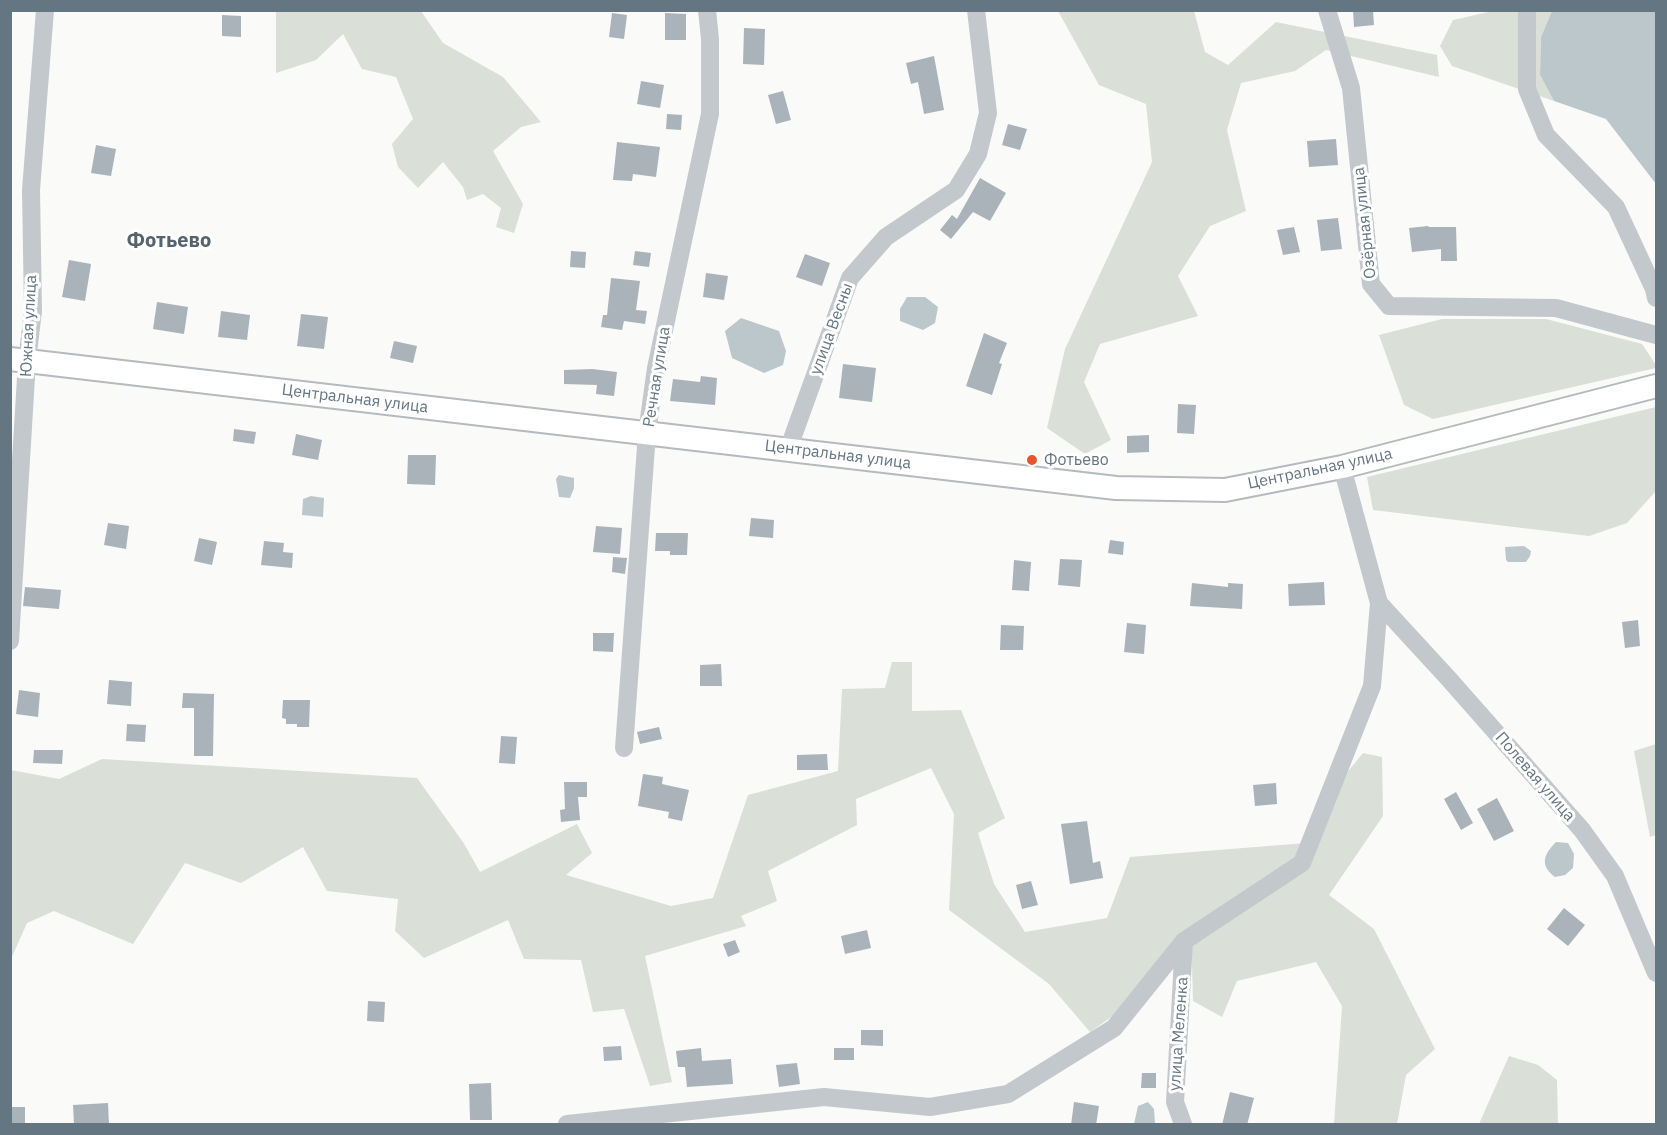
<!DOCTYPE html>
<html>
<head>
<meta charset="utf-8">
<style>
  body { margin:0 }
  #map { position:relative; width:1667px; height:1135px; overflow:hidden; background:#fafaf8; font-family:"IBM Plex Sans",sans-serif }
  canvas { display:block }
  .frame { position:absolute; inset:0; border:12px solid #657683; pointer-events:none }
</style>
</head>
<body>
<div id="map">
<canvas width="1667" height="1135"></canvas>
<div class="frame"></div>
</div>
<script>
const context = document.querySelector('canvas').getContext('2d');
context.lineJoin = 'round';
function paint(path, color) {
  context.fillStyle = color;
  context.fill(path, 'evenodd');
}
function trace(path, color, width, dash) {
  context.strokeStyle = color;
  context.lineWidth = width;
  context.lineCap = dash ? 'butt' : 'round';
  context.setLineDash(dash || []);
  context.stroke(path);
}
function drawText(font, color, halo, rows, align = 'center') {
  context.font = font + ' "IBM Plex Sans",sans-serif';
  context.lineWidth = 6;
  context.setLineDash([]);
  context.textBaseline = 'middle';
  context.strokeStyle = halo;
  context.fillStyle = color;
  for (const [text, x, y, turn = 0] of rows) {
    context.save();
    context.translate(x, y);
    context.rotate((+turn || 0) * Math.PI / 180);
    context.textAlign = isNaN(turn) ? turn : align;
    if (halo) context.strokeText(text, 0, 0);
    context.fillText(text, 0, 0);
    context.restore();
  }
}
const green = new Path2D(`
  M276,11H421L443,43L503,77L541,122L521,127L493,151L523,204L514,233L496,227L501,208L483,194L467,200L463,187L443,162L418,188L398,167L392,144L413,119L396,77L362,69L343,34L316,60L276,73Z
  M1058,11H1194L1205,52L1228,65L1276,22L1437,55L1439,77L1326,50L1295,71L1241,83L1227,130L1246,211L1210,226L1178,276L1198,316L1100,344L1084,382L1111,440L1085,454L1047,428L1065,349L1152,162L1146,104L1099,85Z
  M1493,11H1552L1541,37L1540,75L1554,101L1452,66L1440,46L1453,20Z
  M1442,319H1546L1642,344L1656,365V368L1433,419L1404,405L1379,335Z
  M1656,407V491L1627,523L1589,536L1373,510L1367,477Z
  M892,662H912V711L961,710L1005,818L978,833L994,884L1025,932L1107,918L1130,857L1319,842L1341,780L1363,753L1382,757L1383,816L1329,895L1374,929L1435,1049L1406,1075L1397,1124H1334L1342,1006L1316,962L1237,981L1222,1017L1193,1001L1191,931L1135,1000L1090,1032L1049,984L949,910L954,814L931,768L856,799L857,825L768,871L777,901L741,916L746,926L645,956L672,1082L650,1086L624,1009L593,1012L581,960L524,959L508,920L424,958L395,931L398,899L327,891L303,847L241,883L185,863L133,944L54,911L27,923L11,959V770L59,779L102,759L417,778L463,842L480,872L577,824L592,853L566,875L671,906L713,898L748,795L838,771L842,689L885,688Z
  M1656,744V835L1650,837L1634,751Z
  M1509,1056L1538,1065L1557,1080L1558,1124H1479Z`);
const water = new Path2D(`
  M1552,11H1656V184L1606,119L1554,101L1540,75L1541,37Z
  M907,297H925L938,307L935,323L923,330L900,321V309Z
  M741,318L779,331L786,351L783,365L764,373L732,358L725,331Z
  M559,475L574,478V488L570,498L559,497L556,479Z
  M311,496L324,498L323,517L302,515L303,499Z
  M1524,546L1531,551L1530,556L1526,562H1508L1506,560L1505,547Z
  M1556,842L1568,843L1574,854L1573,868L1565,875L1555,877C1539,865 1544,854 1556,842Z
  M1148,1102L1154,1109L1155,1124H1134L1138,1106Z`);
const building = new Path2D(`
  M1353,10H1373L1374,25L1354,27Z
  M612,13L627,15L624,39L609,37Z
  M665,13L686,14V40H665Z
  M222,15L241,16V37L222,36Z
  M744,28L765,29L764,65L743,64Z
  M934,56L944,110L924,114L918,82L911,84L906,63Z
  M641,81L664,85L660,108L637,104Z
  M783,91L791,120L776,124L768,95Z
  M667,114L682,115L681,130L666,129Z
  M1008,124L1027,129L1020,150L1002,145Z
  M1336,139L1338,165L1309,167L1307,141Z
  M617,142L660,147L656,177L633,174L632,181L613,180Z
  M96,145L116,149L111,176L91,173Z
  M980,178L1006,193L990,221L973,212L951,239L940,230L952,215L957,219Z
  M1338,218L1342,249L1321,251L1317,220Z
  M1428,226L1429,227H1456L1457,261H1441V249L1412,252L1409,228Z
  M1294,227L1300,252L1283,255L1277,230Z
  M571,251L586,252L585,268L570,267Z
  M635,251L651,253L649,267L633,265Z
  M805,254L830,263L822,286L796,277Z
  M69,260L91,264L85,301L62,297Z
  M706,273L728,276L724,300L703,297Z
  M611,278L640,281L636,310L647,311L645,324L624,321L622,330L601,327L603,315H607Z
  M157,302L188,307L184,334L153,329Z
  M221,311L250,315L247,340L218,337Z
  M301,314L328,317L324,349L297,346Z
  M984,333L1007,343L999,363L1002,364L992,395L966,386Z
  M394,341L417,346L413,363L390,358Z
  M843,364L876,368L872,402L839,398Z
  M592,369L617,372L614,396L596,394L597,385L564,384V370Z
  M701,376L717,378L715,405L670,401L673,379L700,382Z
  M1178,404L1196,405L1194,434L1177,433Z
  M234,429L256,432L254,444L233,441Z
  M296,434L322,440L318,460L292,455Z
  M1149,435V452L1127,453V436Z
  M408,455H436L435,485L407,484Z
  M751,518L774,520L773,538L749,536Z
  M108,523L129,526L126,549L104,545Z
  M596,526L622,528L620,554L593,552Z
  M656,533H688L687,555H670V551H655Z
  M199,538L217,542L212,565L194,561Z
  M1110,540L1124,542L1123,555L1108,553Z
  M264,541L284,543L283,552L293,553L292,568L261,565Z
  M613,557L627,558L625,574L612,572Z
  M1060,559L1082,560L1080,587L1058,585Z
  M1014,560L1031,562L1029,591L1012,590Z
  M1324,582L1325,605L1289,606L1288,584Z
  M1192,583L1228,587V583L1243,584L1242,609L1190,606Z
  M25,587L61,590L59,609L23,606Z
  M1638,620L1640,646L1625,648L1622,622Z
  M1127,623L1146,625L1144,654L1124,652Z
  M1001,625L1024,626L1023,650H1000Z
  M593,633H614L613,652L593,651Z
  M721,664L722,686H700V665Z
  M109,680L132,682L131,706L107,704Z
  M19,690L40,693L38,717L16,714Z
  M183,693L214,694L213,756H194V708H182Z
  M283,700H310L309,727H297V724H286V719L282,718Z
  M127,724L146,725L145,742L126,741Z
  M659,727L662,739L640,744L637,732Z
  M501,736L517,737L515,764L499,763Z
  M34,750H63L62,764L33,763Z
  M827,754L828,770H797V755Z
  M643,774L663,777L662,784L689,790L682,821L668,818L669,812L638,806Z
  M564,782H587V797H578L580,820L561,822L560,810L565,809Z
  M1276,783L1277,804L1255,806L1253,785Z
  M1456,792L1473,823L1461,830L1444,799Z
  M1497,798L1514,831L1494,841L1477,809Z
  M1087,821L1093,863L1100,861L1103,878L1070,884L1061,824Z
  M1031,881L1038,905L1022,909L1016,885Z
  M1564,908L1585,925L1568,946L1547,929Z
  M867,930L871,948L845,954L841,936Z
  M735,940L740,952L728,957L723,944Z
  M368,1001L385,1002L384,1022L367,1021Z
  M861,1030H883V1046L861,1045Z
  M621,1046L622,1060L604,1061L603,1047Z
  M701,1048L702,1061L731,1059L733,1084L687,1087L685,1067H678L676,1051Z
  M834,1048H854V1060H834Z
  M797,1063L800,1084L779,1087L776,1065Z
  M1142,1073H1156V1088H1141Z
  M491,1083L492,1120H470L469,1084Z
  M1230,1092L1254,1098L1247,1125H1222Z
  M1074,1102L1099,1106L1096,1125H1071Z
  M108,1103L109,1125H74L73,1105Z
  M10,1107H25V1125H10Z`);
const minor = new Path2D(`
  M1327,10L1351,88L1371,284L1389,306L1556,308L1656,335
  M1527,10V89L1546,135L1616,207L1654,289L1656,298
  M788,450L850,278L886,237L956,190L978,154L988,113L976,10
  M1379,603L1448,678L1582,830L1615,876L1656,973
  M10,641L27,361L33,311L31,190L45,10
  M624,748L647,433L656,368L710,114V39L707,10
  M567,1124L824,1097L930,1107L1008,1094L1114,1028L1184,941L1302,863L1372,686L1379,603L1342,467
  M1183,1124L1175,1102L1184,941`);
const major = new Path2D(`
  M10,359L1116,488L1225,490L1342,467L1656,386`);
const markers = [
  [1032,460,6,"#e4572e"]
];
const streetNames = [
  ["Озёрная улица",1365,223,-96],
  ["Южная улица",29,326,-87],
  ["улица Весны",832,329,-70],
  ["Речная улица",657,377,-81],
  ["Центральная улица",355,399,7],
  ["Центральная улица",838,455,7],
  ["Центральная улица",1320,469,-12],
  ["Полевая улица",1535,777,49],
  ["улица Меленка",1179,1034,-86]
];
const poiNames = [
  ["Фотьево",1044,460]
];
const quarterNames = [
  ["Фотьево",169,241]
];
paint(green, '#dadfd7');
paint(water, '#bbc7cb');
paint(building, '#aab3b9');
trace(major, '#b5babe', 26);
trace(minor, '#c3c8cc', 18);
trace(major, '#fff', 22);
for (const [x, y, r, color] of markers) {
  const dot = new Path2D();
  dot.arc(x, y, r, 0, 2 * Math.PI);
  context.fillStyle = color;
  context.fill(dot);
  trace(dot, '#fff', 2);
}
drawText('16px', '#657683', '#fff', streetNames);
drawText('16px', '#657683', '#fff', poiNames, 'left');
drawText('bold 20px', '#57646e', '#fff', quarterNames);
</script>
</body>
</html>
